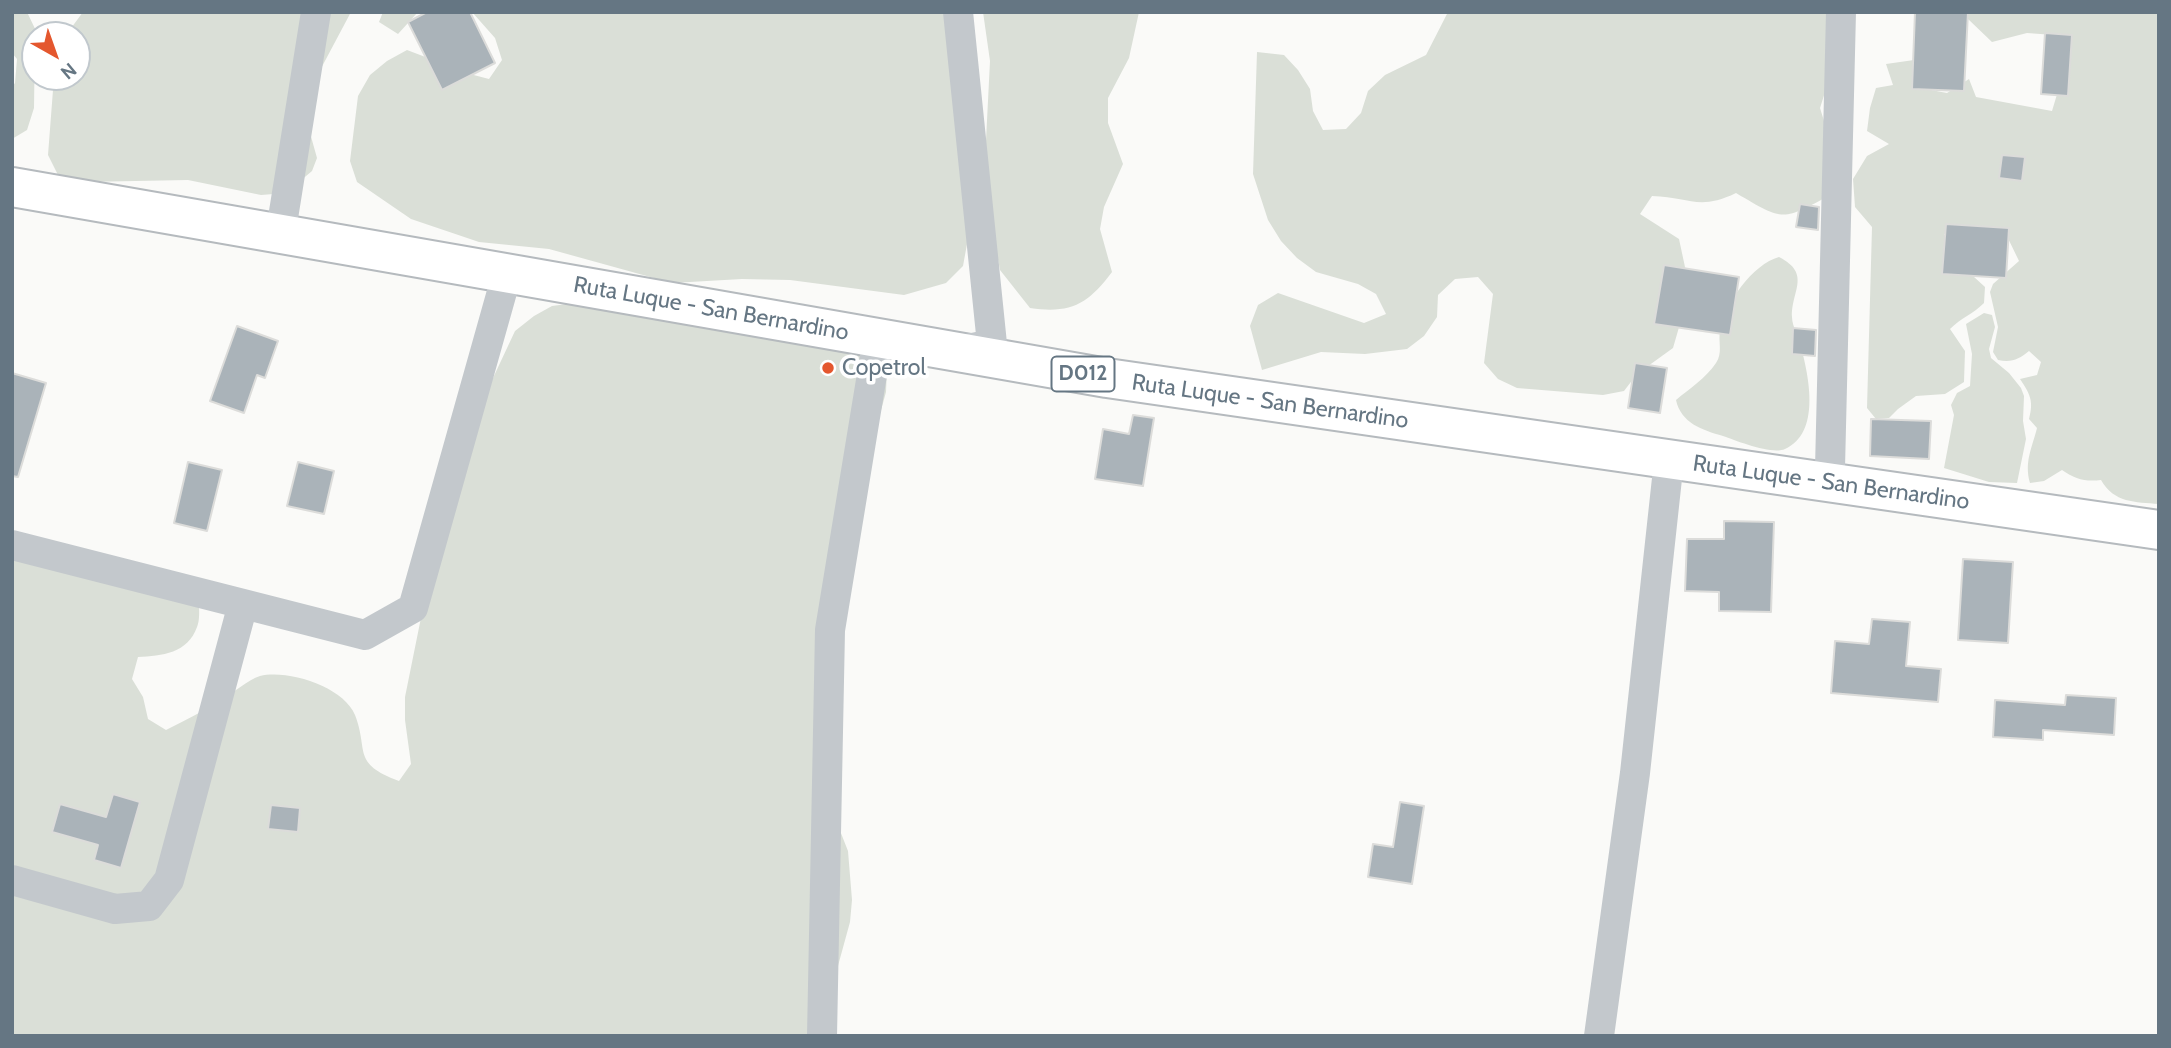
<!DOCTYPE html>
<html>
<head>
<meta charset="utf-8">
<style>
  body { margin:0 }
  #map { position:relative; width:2171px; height:1048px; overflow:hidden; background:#fafaf8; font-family:Cabin,sans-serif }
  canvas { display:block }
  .frame { position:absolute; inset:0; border:14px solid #657683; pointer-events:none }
  .north { position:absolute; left:21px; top:21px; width:70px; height:70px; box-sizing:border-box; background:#fff; border:2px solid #c1c8cd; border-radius:50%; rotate:140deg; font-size:19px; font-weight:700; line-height:28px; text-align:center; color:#657683 }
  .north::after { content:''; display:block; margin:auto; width:24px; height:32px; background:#e4572e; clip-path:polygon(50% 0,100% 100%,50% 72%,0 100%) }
</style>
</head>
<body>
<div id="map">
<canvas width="2171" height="1048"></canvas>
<div class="frame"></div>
<div class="north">N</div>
</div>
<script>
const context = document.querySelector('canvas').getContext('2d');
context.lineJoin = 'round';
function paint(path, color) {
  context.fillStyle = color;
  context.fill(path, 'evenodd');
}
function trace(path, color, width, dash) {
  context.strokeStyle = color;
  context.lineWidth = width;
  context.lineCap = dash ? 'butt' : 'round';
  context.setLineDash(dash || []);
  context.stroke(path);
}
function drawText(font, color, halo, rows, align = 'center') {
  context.font = font + ' Cabin,sans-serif';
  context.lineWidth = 7;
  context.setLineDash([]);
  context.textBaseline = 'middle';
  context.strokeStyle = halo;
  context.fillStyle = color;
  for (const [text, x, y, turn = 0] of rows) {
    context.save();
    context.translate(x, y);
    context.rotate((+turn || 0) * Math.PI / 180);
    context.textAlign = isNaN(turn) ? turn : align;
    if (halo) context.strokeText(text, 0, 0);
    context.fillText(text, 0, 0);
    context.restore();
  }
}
const green = new Path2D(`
  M12,12H27L38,35H35L34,108L27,130L12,139V87L15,83L17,59L12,53Z
  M83,12H351L309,91L305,115L317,158L312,171L286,193L261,195L188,180L83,182L58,175L48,155L54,77H77V35H66Z
  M383,12H418L398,34L379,22Z
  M472,12H951L971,222L963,266L946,283L904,295L790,280L742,279L672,283L549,249L479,242L411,219L357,182L350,161L358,96L370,75L387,61L407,50L428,58L447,68L489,79L502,60L495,38Z
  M983,12H1139L1129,58L1108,98V123L1123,164L1104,207L1100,229L1112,272C1088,304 1071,314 1030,308L1000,270L987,203L984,180L990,61Z
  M1448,12H1845L1840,45L1820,108L1840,173L1832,194C1782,221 1785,222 1736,193C1699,211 1689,197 1652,196L1640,214L1679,239L1688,281L1686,303L1673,348L1637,374L1624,391L1603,395L1517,388L1498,379L1484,363L1493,294L1478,277L1455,279L1438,295L1437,317L1424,336L1407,349L1365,354L1321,352L1262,370L1250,326L1258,305L1278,293L1364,323L1386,314L1376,294L1358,284L1316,272L1297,258L1281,241L1268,220L1253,174L1257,52L1284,55L1298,70L1310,89L1313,111L1323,130L1346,129L1361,113L1368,91L1385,75L1426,55Z
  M1968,12H2159V504C2135,502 2114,503 2101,480C2085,482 2075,479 2062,470L2044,481L2030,483C2024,462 2032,448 2037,428L2029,419C2034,401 2030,394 2020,379L2037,375L2041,362L2029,351C2019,359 2012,363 1998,360L1993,352L1998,327L1990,292L1993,284L2019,261L2003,228L1944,234L1951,273L1973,276L1985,287L1984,303C1973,314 1961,318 1950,329L1965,351L1964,382L1945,394L1916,396L1898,409L1889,418L1876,419L1867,408L1872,227L1855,207L1853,179L1867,156L1889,144L1867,131L1870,108L1876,88L1893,85L1886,64L1914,60L1915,87L1947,93L1969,79L1976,97L2052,111L2061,81L2067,36L2027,33L1992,42L1968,19Z
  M1779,257C1812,274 1791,291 1792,317C1792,326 1799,338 1801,347C1809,377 1821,433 1785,449C1772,455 1737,441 1723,436C1702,430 1681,423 1676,400C1689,389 1706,378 1716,363C1723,353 1718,342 1720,331C1724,304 1753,264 1779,257Z
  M574,303L829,337L887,368L886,392L880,414L841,511L824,790L848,851L852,900L850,922L830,995L823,1036H12V533L199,604C199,611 200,620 197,627C188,653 162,656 138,657L132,679L143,697L148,719L166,730C186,720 205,710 223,699C234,692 248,680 260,676C288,669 344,687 355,715C369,751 351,763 399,781L411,764L405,720V697L428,583L478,410L515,331L534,316L552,306Z
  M1984,313L1992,315L1995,327L1989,349L1991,358L2009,373L2021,388L2024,396L2023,421L2026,439L2017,483L1989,482L1944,468L1954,415L1951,405L1957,393L1970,386L1972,354L1966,324Z`);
const building = new Path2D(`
  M427,12H470L495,63L442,90L408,22Z
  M1915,12H1968L1964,91L1912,89Z
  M2045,33L2072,35L2068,96L2041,94Z
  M2002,155L2025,157L2022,181L1999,178Z
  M1800,204L1819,207L1818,230L1796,227Z
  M1946,224L2009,228L2006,278L1942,274Z
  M1664,265L1739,277L1730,335L1654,324Z
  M237,326L278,341L265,378L257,375L244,413L210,401Z
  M1793,328L1816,330L1815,356L1792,354Z
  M1635,363L1667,368L1660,413L1628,408Z
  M12,373L46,383L18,477L12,476Z
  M1133,415L1154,418L1143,486L1095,479L1103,429L1129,434Z
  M1871,419L1931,421L1929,459L1870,456Z
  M188,462L222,470L207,531L174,523Z
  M298,462L334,471L324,514L287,506Z
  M1724,521L1774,522L1771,612L1719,611V592L1685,591L1687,539H1724Z
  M1963,559L2013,562L2008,643L1958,640Z
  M1872,619L1910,622L1906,666L1941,669L1938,702L1831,693L1835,641L1869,644Z
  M2066,695L2116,698L2114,735L2043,730V740L1993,737L1995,700L2065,705Z
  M113,794L140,802L121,868L94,860L98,845L52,832L60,804L106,817Z
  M1400,802L1424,806L1412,884L1368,877L1373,844L1393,847Z
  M271,805L300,808L298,832L268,829Z`);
const minor = new Path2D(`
  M273,233L283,218L316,12
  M958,351L992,344L958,12
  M1834,483L1830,468L1841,12
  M12,545L365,635L413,608L507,274
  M12,880L115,909L149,906L169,880L243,604
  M822,1036L830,630L878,338
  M1599,1036L1635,773L1669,460`);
const major = new Path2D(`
  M12,187L1107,378L2159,530`);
const markers = [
  [828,368,7,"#e4572e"]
];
const shields = [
  [1083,374,63]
];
const shieldNames = [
  ["D012",1083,374]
];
const streetNames = [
  ["Ruta Luque - San Bernardino",711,309,10],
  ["Ruta Luque - San Bernardino",1270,402,8],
  ["Ruta Luque - San Bernardino",1831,483,8]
];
const poiNames = [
  ["Copetrol",842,368]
];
paint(green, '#dadfd7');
paint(building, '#aab3b9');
trace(building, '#dcdcda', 2);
trace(major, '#b5babe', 42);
trace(minor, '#c3c8cc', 30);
trace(major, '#fff', 38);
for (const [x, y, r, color] of markers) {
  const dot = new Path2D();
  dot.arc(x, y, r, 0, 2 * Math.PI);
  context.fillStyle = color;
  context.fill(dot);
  trace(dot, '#fff', 2.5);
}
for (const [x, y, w] of shields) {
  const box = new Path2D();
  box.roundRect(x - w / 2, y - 17.5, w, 35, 5);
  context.fillStyle = '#fff';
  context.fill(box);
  trace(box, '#657683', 2);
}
drawText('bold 21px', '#657683', null, shieldNames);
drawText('23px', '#657683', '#fff', streetNames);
drawText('23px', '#657683', '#fff', poiNames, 'left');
</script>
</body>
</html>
